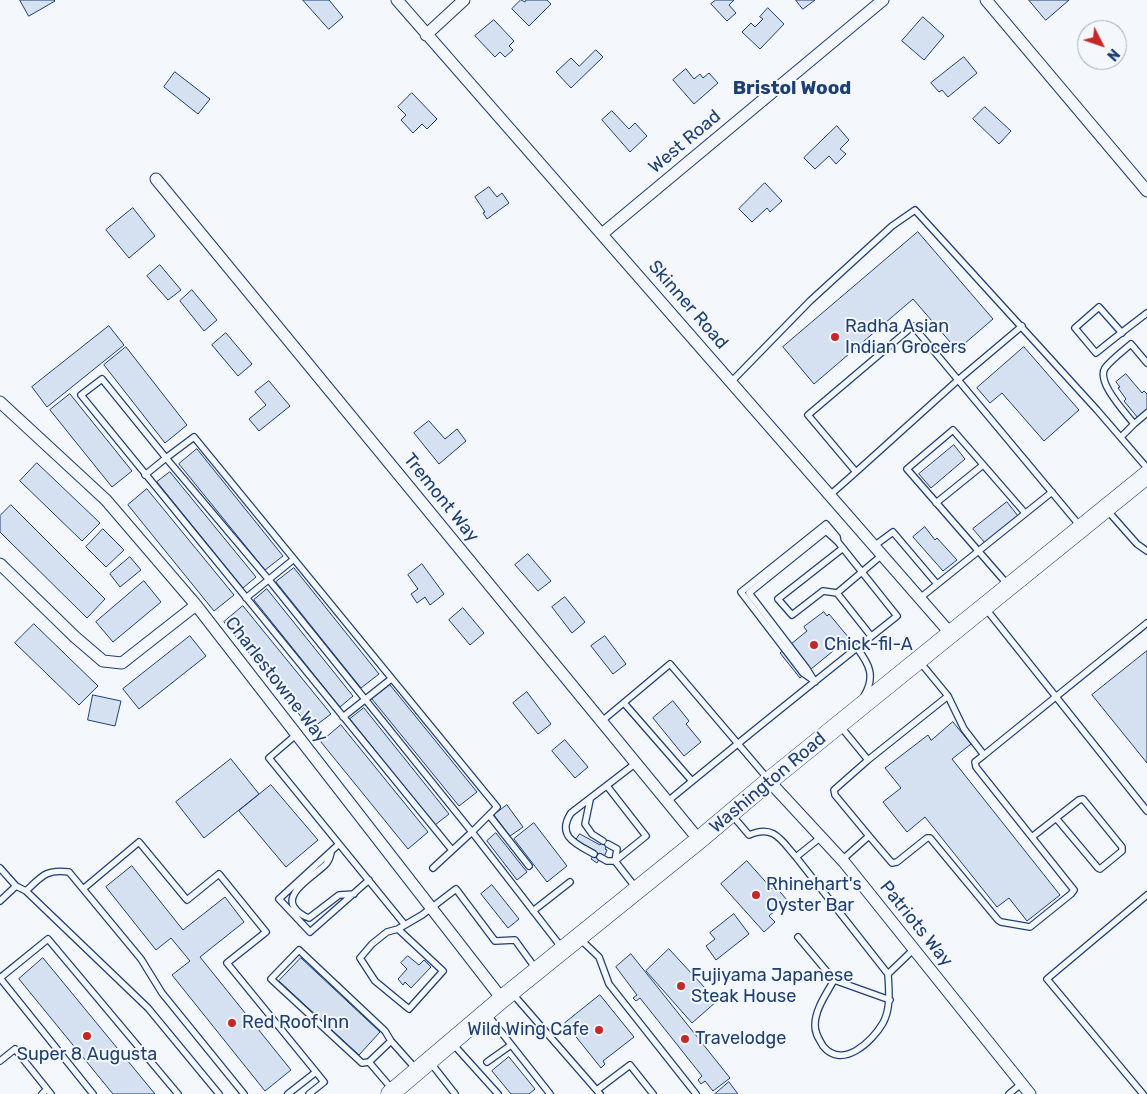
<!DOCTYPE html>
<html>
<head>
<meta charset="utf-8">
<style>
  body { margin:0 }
  #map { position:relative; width:1147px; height:1094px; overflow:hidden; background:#f4f7fb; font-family:Rubik,sans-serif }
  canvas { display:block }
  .north { position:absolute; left:1077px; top:20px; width:50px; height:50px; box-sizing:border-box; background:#f4f7fb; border:1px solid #9eadc5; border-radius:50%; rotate:131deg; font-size:14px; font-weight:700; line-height:20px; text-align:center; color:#1d3f73 }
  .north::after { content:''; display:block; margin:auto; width:18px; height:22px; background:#c62828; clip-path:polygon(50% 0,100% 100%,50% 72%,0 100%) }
</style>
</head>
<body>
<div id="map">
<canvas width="1147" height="1094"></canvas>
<div class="north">N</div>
</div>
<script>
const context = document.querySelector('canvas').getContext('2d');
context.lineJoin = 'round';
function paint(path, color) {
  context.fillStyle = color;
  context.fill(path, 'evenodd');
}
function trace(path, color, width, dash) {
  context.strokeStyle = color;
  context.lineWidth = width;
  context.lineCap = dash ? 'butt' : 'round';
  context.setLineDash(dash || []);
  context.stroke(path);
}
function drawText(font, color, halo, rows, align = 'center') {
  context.font = font + ' Rubik,sans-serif';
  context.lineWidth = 4;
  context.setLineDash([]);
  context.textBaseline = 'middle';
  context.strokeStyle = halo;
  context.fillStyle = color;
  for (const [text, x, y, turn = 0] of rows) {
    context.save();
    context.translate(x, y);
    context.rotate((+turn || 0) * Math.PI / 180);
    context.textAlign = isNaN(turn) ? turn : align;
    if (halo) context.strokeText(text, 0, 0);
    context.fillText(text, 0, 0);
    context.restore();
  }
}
const building = new Path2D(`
  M20,0H54L55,1L29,16Z
  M303,0H329L343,17L329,29Z
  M521,0L525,2L526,0H547L551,4L529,26L512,9Z
  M716,0H734L729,5L736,13L727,21L711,4Z
  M796,0H815L803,9Z
  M1029,0H1069L1046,20Z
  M768,8L784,24L760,49L742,32L751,23L755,27L763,19L760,17Z
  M923,17L944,36L924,60L902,41Z
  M494,20L514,41L509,46L513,50L505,57L500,52L495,57L475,36Z
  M596,50L603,57L571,88L556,72L571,58L579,66Z
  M964,57L977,73L948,97L942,90L939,92L931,83Z
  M686,69L694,79L700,74L703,78L709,73L718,83L694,104L673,80Z
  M175,72L210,99L198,114L164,87Z
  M412,93L437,119L427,129L422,124L413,133L401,120L406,115L398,107Z
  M985,107L1011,131L999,144L973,119Z
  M612,111L629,129L635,123L647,136L630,152L602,120Z
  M837,126L849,140L840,149L846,154L836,164L829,156L815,169L804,158Z
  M765,183L782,201L770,212L767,208L752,222L739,209Z
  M489,187L497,197L502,193L509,203L487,219L483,213L485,212L475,197Z
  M133,208L155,236L129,258L106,230Z
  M918,232L993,319L957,350L913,299L814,384L783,347Z
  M160,265L181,290L168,300L147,276Z
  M192,290L217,320L204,331L180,301Z
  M109,326L124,345L47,407L32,387Z
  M226,333L252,364L238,376L212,345Z
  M126,347L187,425L165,443L104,365Z
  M1024,347L1079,410L1044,441L1002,393L990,403L977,388Z
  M1126,374L1142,393L1144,391L1147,394V410L1138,418L1124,401L1126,399L1118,388L1120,387L1116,382Z
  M269,381L290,406L259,431L249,419L266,405L255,392Z
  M70,394L132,471L112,487L50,410Z
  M429,421L445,439L457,429L466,441L439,464L414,433Z
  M954,445L965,459L931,488L919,474Z
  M197,449L283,556L265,570L179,464Z
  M37,463L100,523L82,541L20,481Z
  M170,472L256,577L243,588L157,482Z
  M147,489L234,595L214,611L128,505Z
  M1007,502L1018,516L985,543L973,529Z
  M11,505L105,599L87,618L0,532V516Z
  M925,527L935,540L937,538L957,560L943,571L913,537Z
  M103,529L124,550L106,567L86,547Z
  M528,554L551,581L538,591L515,565Z
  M130,557L141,570L120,587L110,574Z
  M422,564L444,594L430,605L425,597L417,603L411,594L418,589L408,575Z
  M294,568L379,674L361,688L276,582Z
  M144,581L161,602L113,642L96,622Z
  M267,589L353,696L340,707L254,600Z
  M565,597L585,622L572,633L552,607Z
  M243,606L331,714L311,729L224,622Z
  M463,608L484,633L470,645L449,620Z
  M824,612L827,616L829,614L849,638L800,678L780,653L807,631L804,627Z
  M34,624L98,686L79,705L15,643Z
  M190,636L206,656L139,709L123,689Z
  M605,636L626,664L613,674L591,646Z
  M1147,651V763L1092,695Z
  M390,685L477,792L459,806L372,699Z
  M527,692L551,724L538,734L513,703Z
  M93,695L121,701L115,726L88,720Z
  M673,701L689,721L686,724L701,742L684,756L653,718Z
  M364,708L449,814L435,825L350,719Z
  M953,722L971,744L952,759L1060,895L1027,921L1009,898L997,907L925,817L907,832L883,802L901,788L885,768L928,735L931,740Z
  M341,725L428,832L408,849L321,742Z
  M565,740L588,767L575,778L552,751Z
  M231,759L259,794L204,838L176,802Z
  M271,785L318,840L286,867L239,811Z
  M507,805L523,827L510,836L494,815Z
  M534,823L567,866L547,882L514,839Z
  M496,833L527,872L517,880L487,841Z
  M580,834L600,845L604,839L609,842L605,849L607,850L604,857L601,856L597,863L591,859L596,851L576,840Z
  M747,861L772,889L775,886L787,900L769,916L775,922L764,932L721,884Z
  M132,866L183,930L225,897L244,922L200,957L291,1070L265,1091L172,975L190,961L171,938L156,950L106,887Z
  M492,885L519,919L508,928L481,894Z
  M734,914L749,934L716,960L706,946L715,939L710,933Z
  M669,949L717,1001L692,1023L646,971Z
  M631,954L730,1078L713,1091L705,1081L701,1084L698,1080L702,1076L640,998L636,1001L633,998L637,995L616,967Z
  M408,956L419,965L424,960L431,967L411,988L405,982L403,985L398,979L407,969L401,963Z
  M43,958L155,1094H113L19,979Z
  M301,958L380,1032L359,1055L279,981Z
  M600,995L634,1037L603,1061L605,1064L601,1068L565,1023Z
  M509,1057L535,1089L529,1094H511L492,1071Z
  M729,1082L738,1094H715Z`);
const service = new Path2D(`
  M1122,333L1099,307L1075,328L1096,353C1113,339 1130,326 1147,313
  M731,382L810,301L892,226L915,210L1097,410L1147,468
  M1134,424L1147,413
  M194,437L497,807L472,832L269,580L166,458Z
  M1121,437L1134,424C1125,412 1096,382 1105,368C1112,359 1123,351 1131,344L1147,363
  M856,472L958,380L1022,326
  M145,475L166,458L102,379L81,395L452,850
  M830,495L856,472L808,415L913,326L1080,526
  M936,503L983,465
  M1107,510L1137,544L1147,551
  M874,546L893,532L937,584
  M843,548L778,599L792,615L823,591L837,593L882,555
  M1008,585L907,469L953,430L1025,513
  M837,593L871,636
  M246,598L294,559
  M920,598L1052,492
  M986,609L1147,811
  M857,648C869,664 876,676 864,696
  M813,680L803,673L741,592L826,524L837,537L838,542
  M624,703L692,781
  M343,717L391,679
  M602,721L670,664L768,779
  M841,727L868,760L948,696L920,662
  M297,734L269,758L405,925
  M984,755L1147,623
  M607,786L646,836L615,861L636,888
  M590,800L585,824L592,834L603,841
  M668,801C743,739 820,677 897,616L838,542L826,531L749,593L807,669L815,682
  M489,815L529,866
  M732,815L749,835C774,824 781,840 796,857
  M869,836L892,863L897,862L927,838H930L998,920L1001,922L1030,927L1071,894L1074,890L976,767L975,762L984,755L964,729L948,696
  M821,837L796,857L888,974L914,949
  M1032,837L1079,800L1083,799L1122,847V851L1100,869L1098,868L1056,818
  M339,844L279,899L310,932L369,880
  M331,853C330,857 329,861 326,864C317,874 284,892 294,907C298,913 303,916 309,918L339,895L354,894
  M594,854C576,844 556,836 571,813L636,763
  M600,857L607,861H615L617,849L608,844
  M842,860L869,836L835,795L834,790L868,760
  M0,868L16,886L26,891L148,1008L219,1094
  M433,868L472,832L562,948
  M83,889L139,842L187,900L219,874L266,932L227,963L316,1072L288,1094
  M26,891C42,876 46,869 69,872L141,959L162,993L244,1094
  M0,901L16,886
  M533,911L570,882
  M398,929L443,971L409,1009L375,981L360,958L372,944L387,932L398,929L422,915L456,889L495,941L515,940L536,969
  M798,937L834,980C827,993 815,1009 815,1025C815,1034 819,1039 823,1046C842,1070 872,1042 883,1023C891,1008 889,991 888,974
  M580,939L599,957L609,984L696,1094
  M834,980L890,1000
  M512,993L600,1094
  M487,1014L550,1094
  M453,1044L498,1094
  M0,1061L15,1049L51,1094
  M369,1062L391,1041
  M430,1062L455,1094
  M487,1062L511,1045
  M392,1089L369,1062L362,1063L271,979L299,950L385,1031L391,1041L416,1069
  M597,1090L630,1065L653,1094
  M42,1094L47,1089
  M93,1094L0,978L48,939L178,1094
  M309,1094L324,1082L316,1072
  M1009,1094L1022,1083
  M1143,1094L1047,979L1147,895`);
const minor = new Path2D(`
  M397,0L951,634
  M986,0L1147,191
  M426,35L464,0
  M156,179L699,840
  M602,234L883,0
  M0,402L106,500L196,605L502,999
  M0,564L75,637L103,661L122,663L196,605
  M769,781L844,862L1030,1094`);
const primary = new Path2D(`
  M390,1094L502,999L699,840L769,781L1147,475`);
const markers = [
  [835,337,5,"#c62828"],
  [814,645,5,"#c62828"],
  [756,895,5,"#c62828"],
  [681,986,5,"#c62828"],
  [232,1023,5,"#c62828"],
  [599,1030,5,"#c62828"],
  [87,1036,5,"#c62828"],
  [685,1039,5,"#c62828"]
];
const streetNames = [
  ["West Road",685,142,-40],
  ["Skinner Road",688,305,49],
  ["Tremont Way",441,498,51],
  ["Charlestowne Way",276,680,52],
  ["Washington Road",768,783,-40],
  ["Patriots Way",916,924,51]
];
const poiNames = [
  ["Radha Asian",845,327],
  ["Indian Grocers",845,348],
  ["Chick-fil-A",824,645],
  ["Rhinehart's",766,885],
  ["Oyster Bar",766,906],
  ["Fujiyama Japanese",691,976],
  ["Steak House",691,997],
  ["Red Roof Inn",242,1023],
  ["Wild Wing Cafe",589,1030,"right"],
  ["Travelodge",695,1039],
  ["Super 8 Augusta",87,1055,"center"]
];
const neighbourhoodNames = [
  ["Bristol Wood",792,89]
];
paint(building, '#d5e0f0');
trace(building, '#1d3f73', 1);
trace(service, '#1d3f73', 8);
trace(minor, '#1d3f73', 13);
trace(primary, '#1d3f73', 19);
trace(service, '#f4f7fb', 5.5);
trace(minor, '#f4f7fb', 11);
trace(primary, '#f4f7fb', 18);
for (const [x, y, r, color] of markers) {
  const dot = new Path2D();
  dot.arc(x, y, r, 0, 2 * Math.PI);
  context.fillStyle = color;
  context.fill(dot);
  trace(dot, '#f4f7fb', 2);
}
drawText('18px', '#1d3f73', '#f4f7fb', streetNames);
drawText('18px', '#1d3f73', '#f4f7fb', poiNames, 'left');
drawText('bold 19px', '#1d3f73', '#f4f7fb', neighbourhoodNames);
</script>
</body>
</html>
